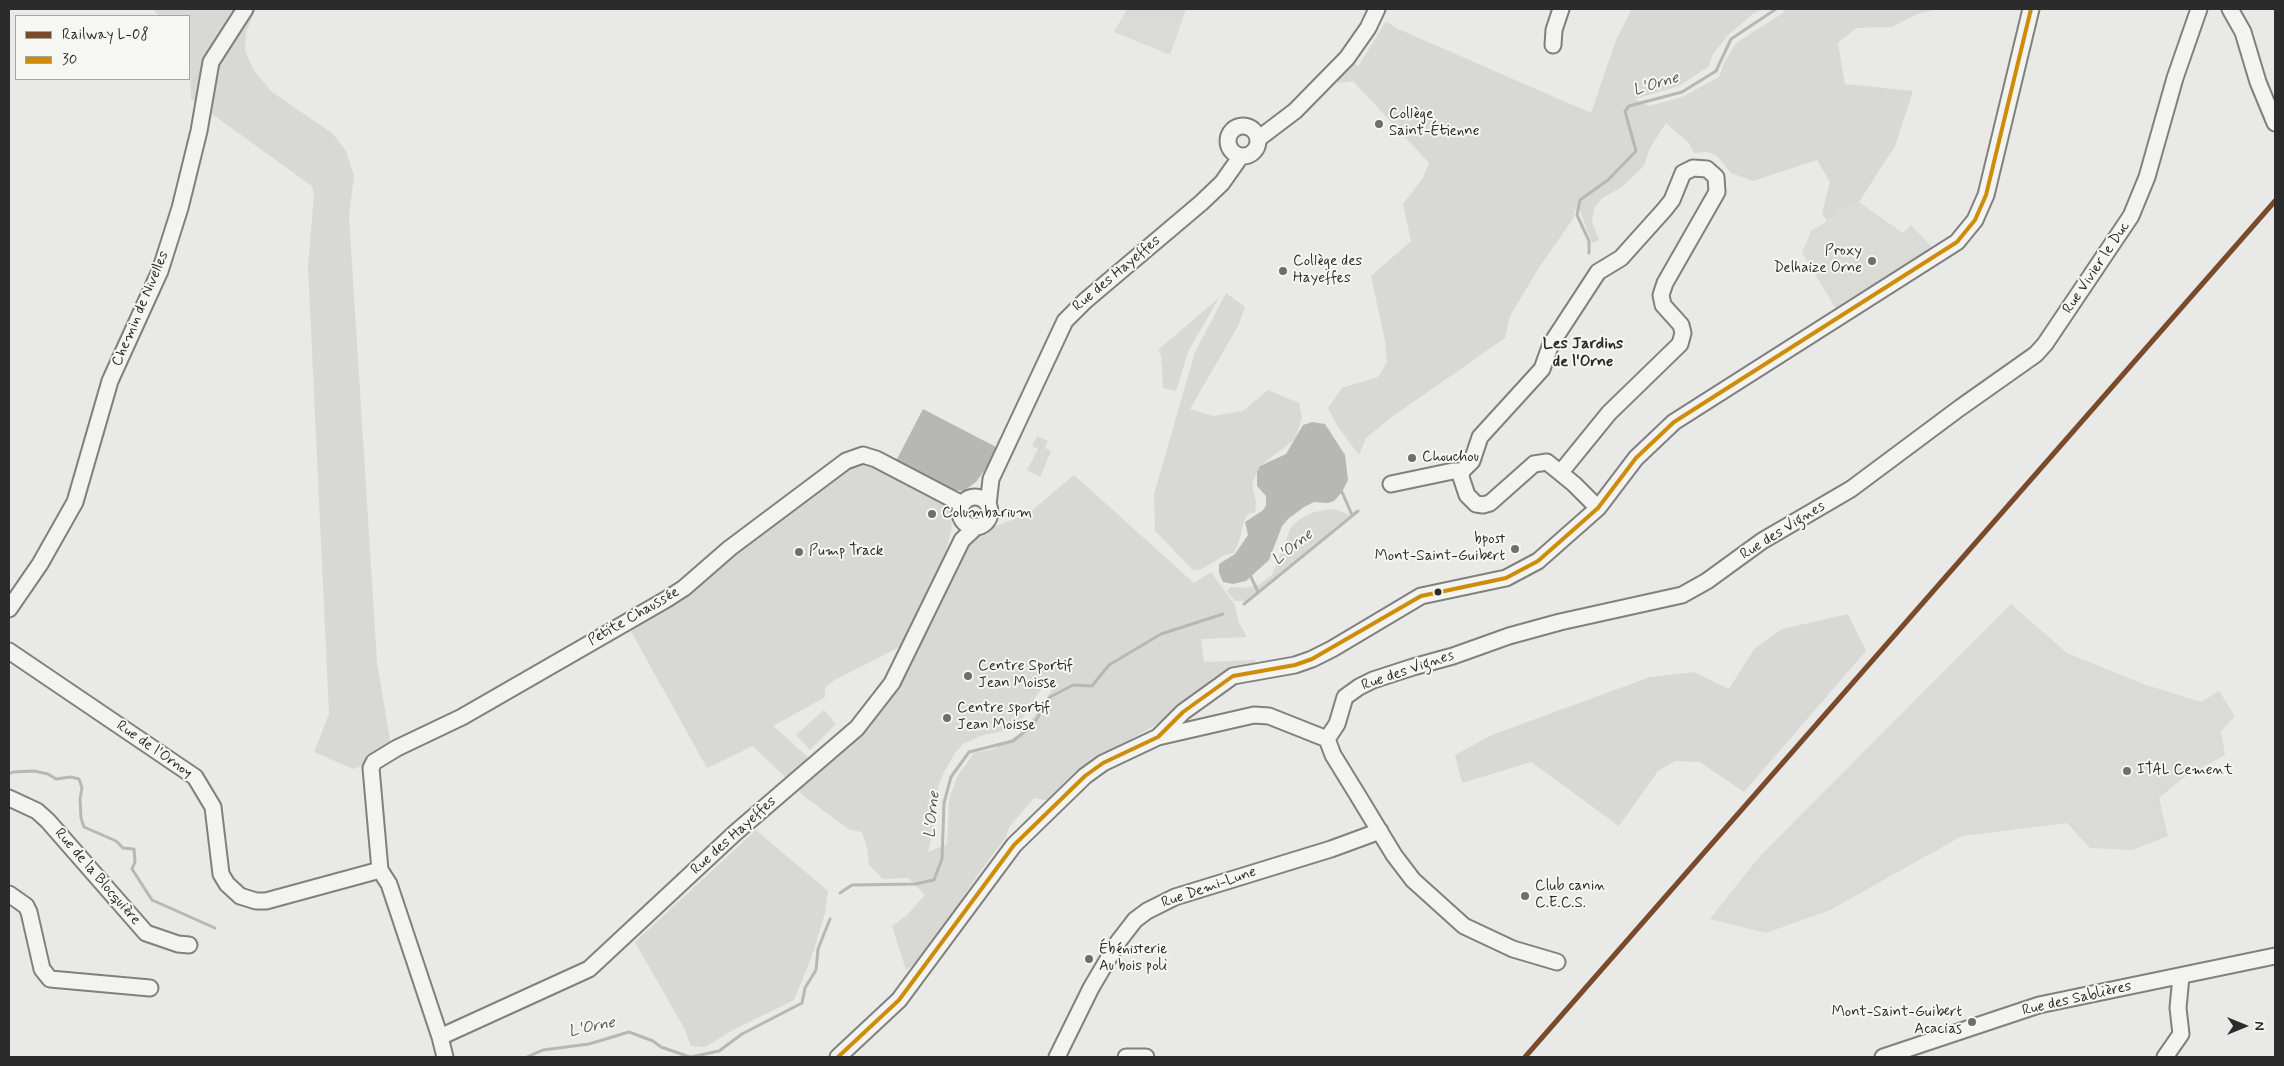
<!DOCTYPE html>
<html>
<head>
<meta charset="utf-8">
<style>
	body { margin:0 }
	#map { position:relative; width:2284px; height:1066px; overflow:hidden; background:#e9e9e7; font-family:Mynerve,sans-serif }
	canvas { display:block }
	.frame { position:absolute; inset:0; border:10px solid #2b2b2b; pointer-events:none }
	.legend { position:absolute; left:15px; top:15px; width:175px; height:65px; box-sizing:border-box; background:#f6f6f2; border:1px solid #a5a5a2; margin:0; padding:6px 9px; list-style:none; font-size:15px; color:#2b2b2b }
	.legend li { display:flex; align-items:center; gap:10px; height:25px }
	.legend b { width:25px; border:1px solid #a5a5a2 }
	.north { position:absolute; left:2219px; top:1001px; width:50px; height:50px; -webkit-text-stroke:4px #f6f6f2; paint-order:stroke; rotate:90deg; font-size:14px; font-weight:700; line-height:20px; text-align:center; color:#2b2b2b }
	.north::after { content:''; display:block; margin:auto; width:18px; height:22px; background:#2b2b2b; clip-path:polygon(50% 0,100% 100%,50% 72%,0 100%) }
</style>
</head>
<body>
<div id="map">
<canvas width="2284" height="1066"></canvas>
<div class="frame"></div>
<ul class="legend">
<li><b style="height:6px;background:#7a4b2a"></b>Railway L-08</li>
<li><b style="height:6px;background:#ce8d09"></b>30</li>
</ul>
<div class="north">N</div>
</div>
<script>
const g = document.querySelector('canvas').getContext('2d');
g.lineJoin = 'round';
function fill(path, color) {
  g.fillStyle = color;
  g.fill(path, 'evenodd');
}
function toPath(rows) {
  const path = new Path2D();
  for (const r of rows) {
    if (r.length === 3) {
      path.moveTo(r[0] + r[2], r[1]);
      path.arc(r[0], r[1], r[2], 0, 2 * Math.PI);
      continue;
    }
    path.moveTo(r[0], r[1]);
    for (let i = 2; i < r.length; i += 2) path.lineTo(r[i], r[i + 1]);
  }
  return path;
}
function trace(path, color, width, dash) {
  g.strokeStyle = color;
  g.lineWidth = width;
  g.lineCap = dash ? 'butt' : 'round';
  g.setLineDash(dash || []);
  g.stroke(path);
}
function write(font, color, halo, rows, align = 'center') {
  g.font = font + ' Mynerve,sans-serif';
  g.lineWidth = 4;
  g.setLineDash([]);
  g.textBaseline = 'middle';
  g.strokeStyle = halo;
  g.fillStyle = color;
  for (const [text, x, y, turn = 0] of rows) {
    g.save();
    g.translate(x, y);
    g.rotate((+turn || 0) * Math.PI / 180);
    g.textAlign = isNaN(turn) ? turn : align;
    if (halo) g.strokeText(text, 0, 0);
    g.fillText(text, 0, 0);
    g.restore();
  }
}
fill(toPath([
	[1127,9,1186,9,1170,55,1114,32],
	[1859,202,1903,233,1911,225,1935,250,1838,312,1802,253,1811,231],
	[2011,604,2067,653,2143,684,2201,702,2219,691,2235,716,2221,731,2225,755,2183,778,2159,798,2168,836,2132,850,2090,848,2067,823,1962,836,1830,910,1766,933,1710,919,1759,857]
]), '#dadad7');
fill(toPath([
	[152,9,256,9,246,32,245,50,254,71,272,92,333,134,346,151,354,175,349,216,377,662,391,746,373,762,353,769,314,752,329,714,308,266,314,194,312,186,191,99,189,16,159,16],
	[1632,9,1764,9,1754,13,1728,35,1713,54,1709,66,1679,86,1635,99,1649,106,1682,97,1719,77,1724,63,1736,43,1783,13,1785,9,1938,9,1917,14,1892,27,1856,28,1838,43,1845,84,1913,91,1895,146,1859,202,1827,221,1822,214,1830,182,1817,160,1753,181,1731,173,1716,155,1707,152,1694,153,1689,143,1666,123,1650,148,1644,166,1622,187,1602,198,1594,208,1592,222,1599,240,1592,243,1580,211,1575,210,1573,219,1540,266,1510,316,1505,338,1389,419,1366,438,1359,455,1338,427,1328,408,1342,388,1378,377,1387,362,1385,341,1371,276,1411,241,1403,204,1423,178,1429,163,1353,81,1338,83,1336,77,1352,60,1358,67,1386,21,1396,28,1591,113,1616,40],
	[1226,293,1245,307,1238,326,1190,409,1213,416,1243,411,1268,390,1299,403,1302,418,1295,439,1260,466,1252,484,1256,502,1255,512,1248,514,1244,521,1240,538,1234,553,1225,555,1202,569,1193,570,1155,531,1154,494,1195,352],
	[1219,298,1188,352,1176,391,1163,388,1161,355,1158,350],
	[1037,436,1048,441,1045,448,1051,451,1040,477,1027,470,1038,449,1032,446],
	[868,460,944,499,950,509,952,528,943,562,905,644,835,680,825,687,825,697,773,726,810,759,788,780,753,746,707,768,628,626,850,462],
	[1074,475,1194,583,1211,572,1235,605,1238,621,1247,637,1201,639,1204,662,1255,660,1257,667,1213,678,1162,721,1090,763,1049,801,1034,798,1009,827,1006,837,979,873,947,922,917,962,906,970,892,926,907,915,925,895,908,878,883,879,869,865,867,848,862,832,850,830,805,797,797,789,860,732,972,535,1028,514],
	[1047,684,1054,687,1023,732,994,749,974,753,958,775,949,799,947,844,928,852,933,832,938,787,943,774,955,753,963,744,980,736,1012,729,1020,722,1039,692],
	[1333,509,1350,515,1245,601,1235,601,1227,591,1231,587,1243,588,1259,585,1272,575,1291,527,1300,519,1314,512],
	[1848,614,1866,651,1744,792,1700,762,1675,761,1658,771,1619,826,1531,762,1462,783,1455,755,1492,735,1650,677,1694,672,1729,689,1755,648,1782,629],
	[824,710,836,724,810,750,796,735],
	[756,830,828,891,825,913,812,956,794,1000,733,1030,705,1047,691,1046,684,1028,635,942]
]), '#d8d8d5');
fill(toPath([
	[923,409,996,447,989,464,976,482,964,491,946,490,896,461],
	[1312,422,1325,424,1345,455,1348,480,1342,492,1334,501,1328,503,1314,502,1304,507,1288,519,1282,526,1269,560,1246,581,1233,584,1223,582,1219,573,1219,564,1235,554,1248,535,1245,522,1262,511,1266,506,1266,496,1257,486,1257,472,1260,466,1286,454,1303,425]
]), '#b7b7b4');
trace(toPath([
	[1589,253,1589,241,1577,215,1580,200,1608,180,1636,151,1625,111,1629,106,1682,92,1716,71,1731,39,1776,9],
	[1342,492,1352,515],
	[1251,577,1258,592],
	[1244,604,1358,511],
	[9,774,13,772,34,771,48,774,56,779,71,777,79,779,82,788,80,799,81,818,84,827,116,841,123,848,134,849,135,862,132,869,152,900,215,928],
	[840,893,852,885,915,884,934,880,942,859,944,803,951,777,969,752,1013,741,1033,725,1050,697,1073,685,1092,686,1109,665,1161,634,1223,614],
	[527,1057,543,1050,589,1044,629,1032,653,1041,661,1047,690,1057],
	[691,1057,719,1051,742,1034,802,1003,805,988,816,970,818,949,830,919]
]), '#b7b7b4', 3);
const minor = toPath([
	[2230,9,2243,32,2258,82,2275,123],
	[1553,45,1554,30,1561,9],
	[1243,141,15],
	[1258,139,1295,111,1347,58,1368,28,1377,9],
	[1561,472,1609,413,1680,344,1683,333,1681,325,1663,305,1661,295,1665,283,1717,192,1716,177,1707,169,1693,168,1683,173,1672,200,1665,209,1621,258,1598,272,1551,344,1542,369,1480,437,1472,461,1462,471,1461,477,1467,495,1476,504,1483,505,1490,503,1534,464,1547,462,1574,484,1598,508],
	[1391,484,1453,471,1462,471],
	[975,512,15],
	[988,505,991,479,1065,321,1085,301,1201,203,1222,183,1241,156],
	[9,609,40,564,75,502,110,381,160,271,180,208,199,131,211,62,245,9],
	[9,651,195,777,213,807,221,874,227,884,240,896,256,901,266,901,380,870,389,884,440,1037,445,1057],
	[1158,737,1183,712,1233,676,1295,665,1312,659,1332,649,1421,596,1506,578,1538,561,1598,508,1636,458,1674,422,1957,242,1975,220,1986,195,2031,9],
	[1327,739,1333,755,1357,794,1394,855,1413,880,1464,926,1513,949,1557,962],
	[9,798,37,811,48,821,146,933,178,944,189,945],
	[380,870,371,768,374,762,397,748,462,717,667,599,684,588,730,548,846,461,863,455,876,459,962,504],
	[9,894,26,906,29,912,42,969,50,979,150,988],
	[440,1037,589,969,735,833,857,728,892,683,962,540,977,526],
	[838,1057,899,1000,1014,845,1085,776,1103,763,1158,737,1254,715,1269,716,1327,739,1337,724,1345,697,1359,687,1373,680,1413,667,1453,656,1509,636,1560,622,1682,595,1707,581,1762,541,1851,489,1961,407,2036,354,2045,344,2131,216,2147,177,2175,78,2199,9],
	[1057,1057,1091,988,1118,942,1135,920,1147,911,1175,897,1331,849,1380,831],
	[1126,1057,1146,1057],
	[1883,1057,2039,1005,2275,956],
	[2165,1057,2181,1034,2178,1008,2181,976]
]);
trace(minor, '#808080', 19);
trace(minor, '#f3f3f1', 15);
trace(toPath([
	[838,1057,899,1000,1014,845,1085,776,1103,763,1158,737,1183,712,1233,676,1295,665,1312,659,1421,596,1506,578,1538,561,1598,508,1636,458,1674,422,1957,242,1975,220,1986,195,2031,9]
]), '#ce8d09', 4);
trace(toPath([
	[1525,1057,2275,201]
]), '#7a4b2a', 5);
for (const [x, y, r, color] of [
	[1379,124,5,"#6e6e6d"],
	[1872,261,5,"#6e6e6d"],
	[1283,271,5,"#6e6e6d"],
	[1412,458,5,"#6e6e6d"],
	[932,514,5,"#6e6e6d"],
	[1515,549,5,"#6e6e6d"],
	[799,552,5,"#6e6e6d"],
	[1438,592,4.5,"#2b2b2b"],
	[968,676,5,"#6e6e6d"],
	[947,718,5,"#6e6e6d"],
	[2127,771,5,"#6e6e6d"],
	[1525,896,5,"#6e6e6d"],
	[1089,959,5,"#6e6e6d"],
	[1972,1022,5,"#6e6e6d"]
]) {
  const dot = new Path2D();
  dot.arc(x, y, r, 0, 2 * Math.PI);
  g.fillStyle = color;
  g.fill(dot);
  trace(dot, '#f6f6f2', 2);
}
write('15px', '#2b2b2b', '#f6f6f2', [
	["Collège",1389,115],
	["Saint-Étienne",1389,132],
	["Proxy",1862,252,"right"],
	["Delhaize Orne",1862,269,"right"],
	["Collège des",1293,262],
	["Hayeffes",1293,279],
	["Chouchou",1422,458],
	["Columbarium",942,514],
	["bpost",1505,540,"right"],
	["Mont-Saint-Guibert",1505,557,"right"],
	["Pump Track",809,552],
	["Centre Sportif",978,667],
	["Jean Moisse",978,684],
	["Centre sportif",957,709],
	["Jean Moisse",957,726],
	["ITAL Cement",2137,771],
	["Club canin",1535,887],
	["C.E.C.S.",1535,904],
	["Ébénisterie",1099,950],
	["Au bois poli",1099,967],
	["Mont-Saint-Guibert",1962,1013,"right"],
	["Acacias",1962,1030,"right"]
], 'left');
write('15px', '#2b2b2b', '#f6f6f2', [
	["Rue Vivier le Duc",2097,268,-56],
	["Rue des Hayeffes",1117,274,-40],
	["Chemin de Nivelles",141,309,-67],
	["Rue des Vignes",1783,531,-32],
	["Petite Chaussée",634,617,-30],
	["Rue des Vignes",1408,671,-19],
	["Rue de l'Ornoy",154,750,35],
	["Rue des Hayeffes",734,836,-42],
	["Rue de la Blocquière",97,877,49],
	["Rue Demi-Lune",1209,888,-19],
	["Rue des Sablières",2077,999,-13]
]);
write('italic 16px', '#545453', '#f6f6f2', [
	["L'Orne",1656,85,-17],
	["L'Orne",1293,548,-39],
	["L'Orne",933,815,-84],
	["L'Orne",592,1028,-12]
]);
write('bold 16px', '#2b2b2b', '#f6f6f2', [
	["Les Jardins",1583,345],
	["de l'Orne",1583,363]
]);
</script>
</body>
</html>
